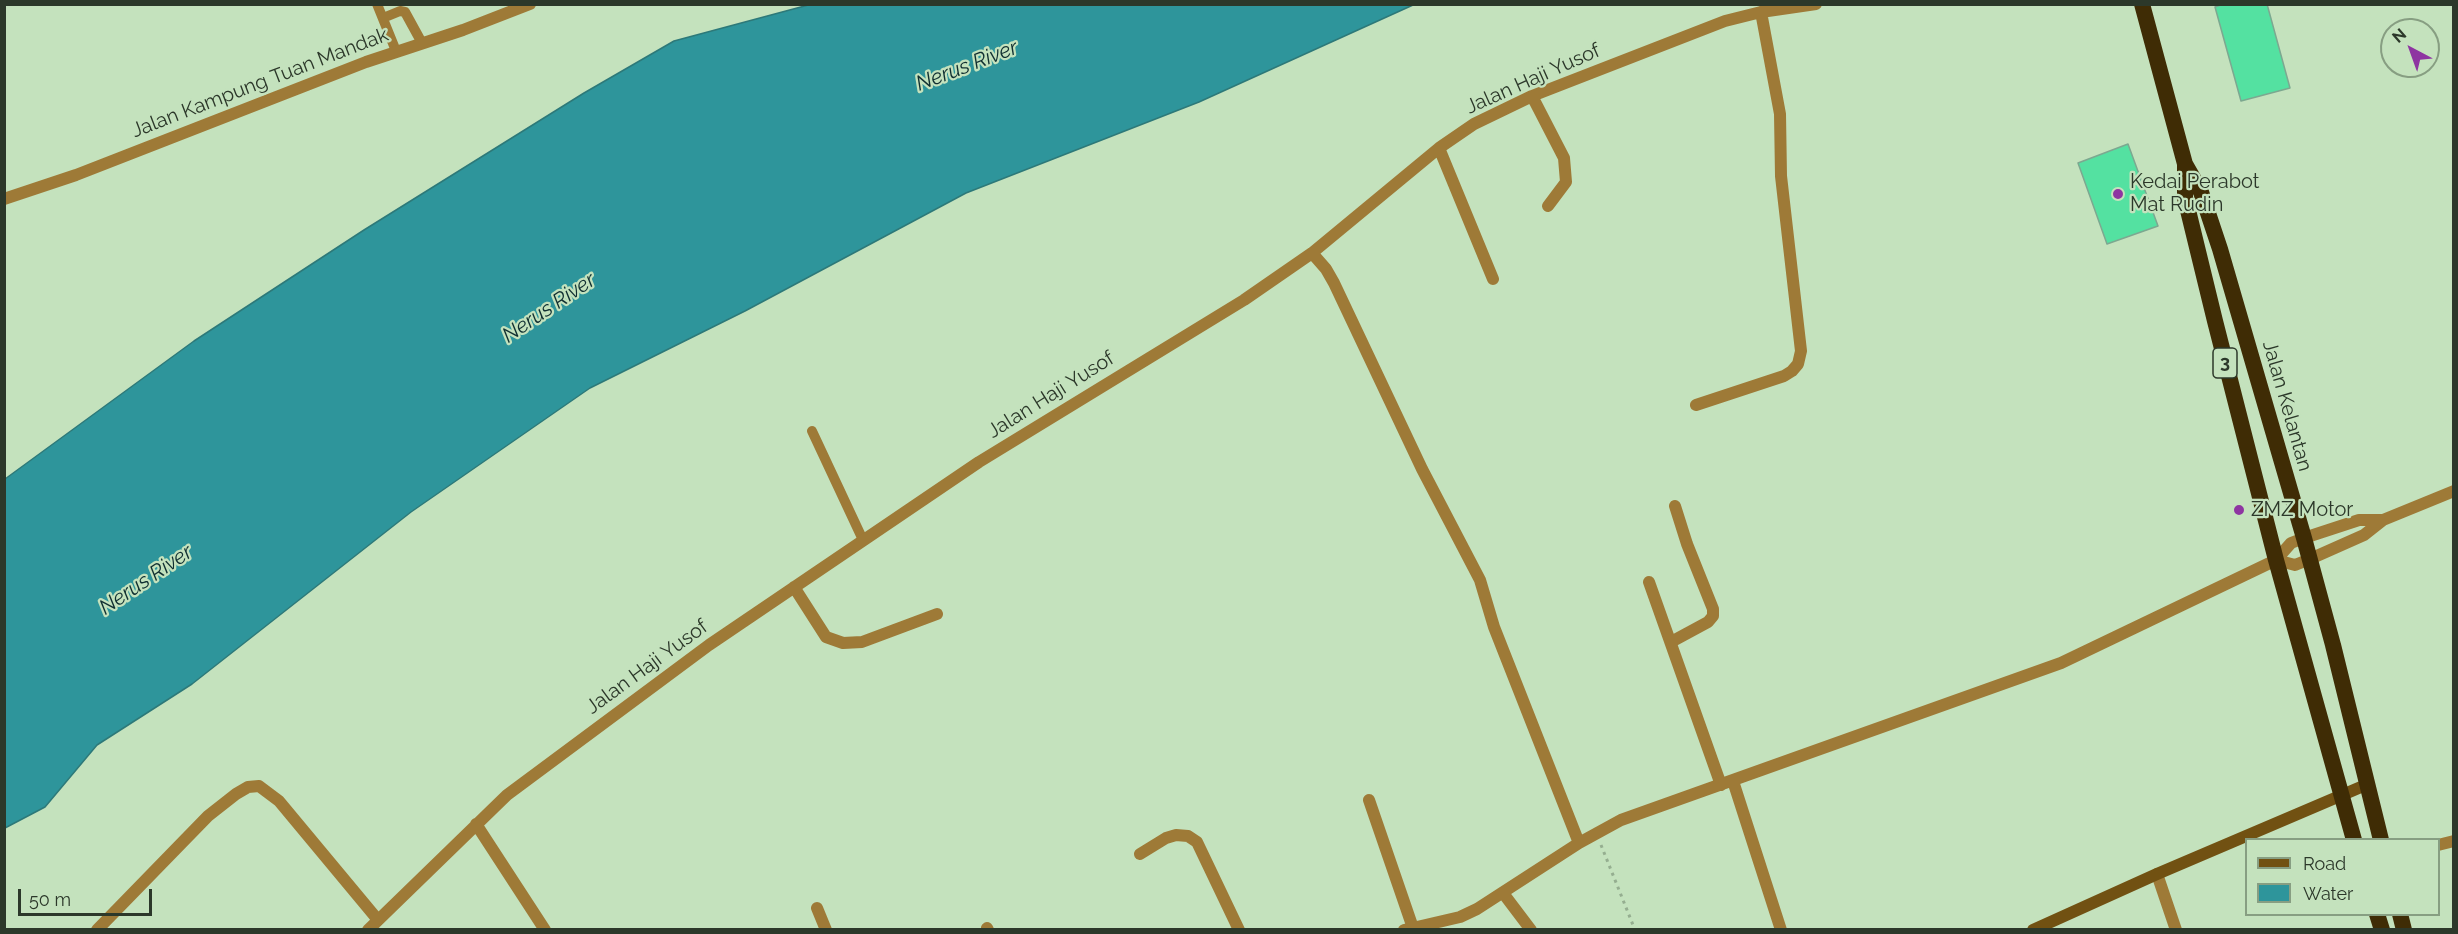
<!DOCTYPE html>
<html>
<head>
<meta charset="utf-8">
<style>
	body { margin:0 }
	#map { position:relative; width:2458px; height:934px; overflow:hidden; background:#c4e2bd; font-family:Raleway,sans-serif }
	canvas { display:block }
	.frame { position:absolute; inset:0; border:6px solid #2c382a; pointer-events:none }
	.legend { position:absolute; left:2245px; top:838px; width:195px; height:78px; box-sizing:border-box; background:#c4e2bd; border:2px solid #879e82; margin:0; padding:8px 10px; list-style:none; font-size:18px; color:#2c382a }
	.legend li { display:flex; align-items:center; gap:12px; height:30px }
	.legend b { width:30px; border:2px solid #879e82 }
	.north { position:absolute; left:2380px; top:18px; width:60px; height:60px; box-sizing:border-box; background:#c4e2bd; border:2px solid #879e82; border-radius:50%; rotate:319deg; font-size:16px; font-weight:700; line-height:24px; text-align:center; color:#2c382a }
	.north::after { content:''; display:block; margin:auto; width:21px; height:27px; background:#8e35a1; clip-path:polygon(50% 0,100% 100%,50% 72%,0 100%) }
	.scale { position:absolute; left:18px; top:889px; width:134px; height:27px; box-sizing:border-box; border:3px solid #2c382a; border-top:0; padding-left:8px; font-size:18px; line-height:21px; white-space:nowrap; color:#2c382a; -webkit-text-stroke:4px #c4e2bd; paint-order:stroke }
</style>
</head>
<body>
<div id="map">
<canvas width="2458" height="934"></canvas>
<div class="frame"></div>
<ul class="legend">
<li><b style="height:8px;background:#715112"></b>Road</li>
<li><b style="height:16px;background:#2e959b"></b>Water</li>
</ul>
<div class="north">N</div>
<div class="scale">50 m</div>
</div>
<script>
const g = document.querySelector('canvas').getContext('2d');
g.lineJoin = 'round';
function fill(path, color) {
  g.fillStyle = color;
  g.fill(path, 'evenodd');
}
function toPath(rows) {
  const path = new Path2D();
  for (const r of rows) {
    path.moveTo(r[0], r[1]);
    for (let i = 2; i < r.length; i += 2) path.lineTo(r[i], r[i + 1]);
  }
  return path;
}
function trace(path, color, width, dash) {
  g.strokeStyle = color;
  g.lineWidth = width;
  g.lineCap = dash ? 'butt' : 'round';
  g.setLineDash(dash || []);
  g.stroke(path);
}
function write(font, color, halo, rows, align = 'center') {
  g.font = font + ' Raleway,sans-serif';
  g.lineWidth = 4.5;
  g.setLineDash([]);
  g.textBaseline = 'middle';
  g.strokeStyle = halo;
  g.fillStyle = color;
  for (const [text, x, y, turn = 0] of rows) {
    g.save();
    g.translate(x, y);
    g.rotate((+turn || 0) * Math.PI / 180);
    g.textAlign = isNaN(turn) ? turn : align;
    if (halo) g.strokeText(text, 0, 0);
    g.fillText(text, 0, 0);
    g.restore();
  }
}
const water = toPath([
	[812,4,1413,5,1199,102,966,193,745,311,590,388,411,512,192,684,97,745,45,807,5,828,5,479,194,341,364,230,584,93,674,41,812,4]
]);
fill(water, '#2e959b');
trace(water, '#2d7979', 1.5);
const building = toPath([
	[2223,4,2267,4,2290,88,2241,101,2215,7,2223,4],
	[2128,144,2158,226,2107,244,2078,163,2128,144]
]);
fill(building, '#54e1a1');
trace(building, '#7ca890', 1.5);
trace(toPath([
	[1601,845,1635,930]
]), '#95ae90', 3, [3, 4.5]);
trace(toPath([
	[377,4,396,51],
	[383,18,400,11,405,12,422,43],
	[812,431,863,540]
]), '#9e7a37', 10);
trace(toPath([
	[1532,96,1564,158,1566,182,1548,206],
	[1439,148,1493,279],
	[4,199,76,175,366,62,463,30,530,4],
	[1312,253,1326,269,1334,283,1422,469,1480,580,1494,627,1579,843],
	[1696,405,1784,376,1792,371,1798,364,1801,351,1781,176,1780,114,1761,12],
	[1649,582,1721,785],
	[794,587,826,637,843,643,862,642,937,614],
	[1671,642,1708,622,1713,616,1713,609,1687,544,1675,506],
	[1733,781,1781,930],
	[1369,800,1413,928],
	[476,824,545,930],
	[2438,845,2454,841],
	[1140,854,1166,838,1176,835,1188,836,1197,842,1239,930],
	[2157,874,2176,930],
	[1503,893,1531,930],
	[817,908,826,930],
	[987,928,988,930],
	[97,930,208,816,236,794,248,787,259,786,279,801,378,920],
	[368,930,507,795,709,645,979,462,1244,300,1312,253,1439,148,1474,124,1532,96,1725,21,1761,12,1816,4],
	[1404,930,1460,917,1477,909,1579,843,1621,820,2061,663,2276,560]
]), '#9e7a37', 12);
trace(toPath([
	[2383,520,2359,520,2304,538,2291,543,2276,560,2295,565,2310,559,2364,535,2383,520,2454,491]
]), '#9e7a37', 12);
trace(toPath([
	[2033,930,2157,874,2368,784]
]), '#715112', 12);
trace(toPath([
	[2142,4,2185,164,2201,192,2220,249,2304,538,2333,645,2381,840],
	[2185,165,2185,198,2215,321,2276,560,2354,840],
	[2377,914,2382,930],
	[2400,914,2404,930]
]), '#3f2c05', 16);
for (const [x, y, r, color] of [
	[2118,194,6,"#8e35a1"],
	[2239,510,6,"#8e35a1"]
]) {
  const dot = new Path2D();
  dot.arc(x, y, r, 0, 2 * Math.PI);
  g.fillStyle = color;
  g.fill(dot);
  trace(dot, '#c4e2bd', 2);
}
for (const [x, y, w] of [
	[2225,363,24]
]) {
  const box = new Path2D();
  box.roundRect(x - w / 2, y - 15, w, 30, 4.5);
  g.fillStyle = '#c4e2bd';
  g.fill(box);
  trace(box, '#2c382a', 1.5);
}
write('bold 18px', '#2c382a', null, [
	["3",2225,363]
]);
write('20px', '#2c382a', '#c4e2bd', [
	["Jalan Haji Yusof",1533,79,-24],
	["Jalan Kampung Tuan Mandak",260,83,-21],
	["Jalan Haji Yusof",1051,395,-32],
	["Jalan Kelantan",2287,406,74],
	["Jalan Haji Yusof",647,667,-36]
]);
write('20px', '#2c382a', '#c4e2bd', [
	["Kedai Perabot",2130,182],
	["Mat Rudin",2130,205],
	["ZMZ Motor",2251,510]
], 'left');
write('italic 21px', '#102f31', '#c4e2bd', [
	["Nerus River",967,66,-21],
	["Nerus River",549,308,-34],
	["Nerus River",146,580,-34]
]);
</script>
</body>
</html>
